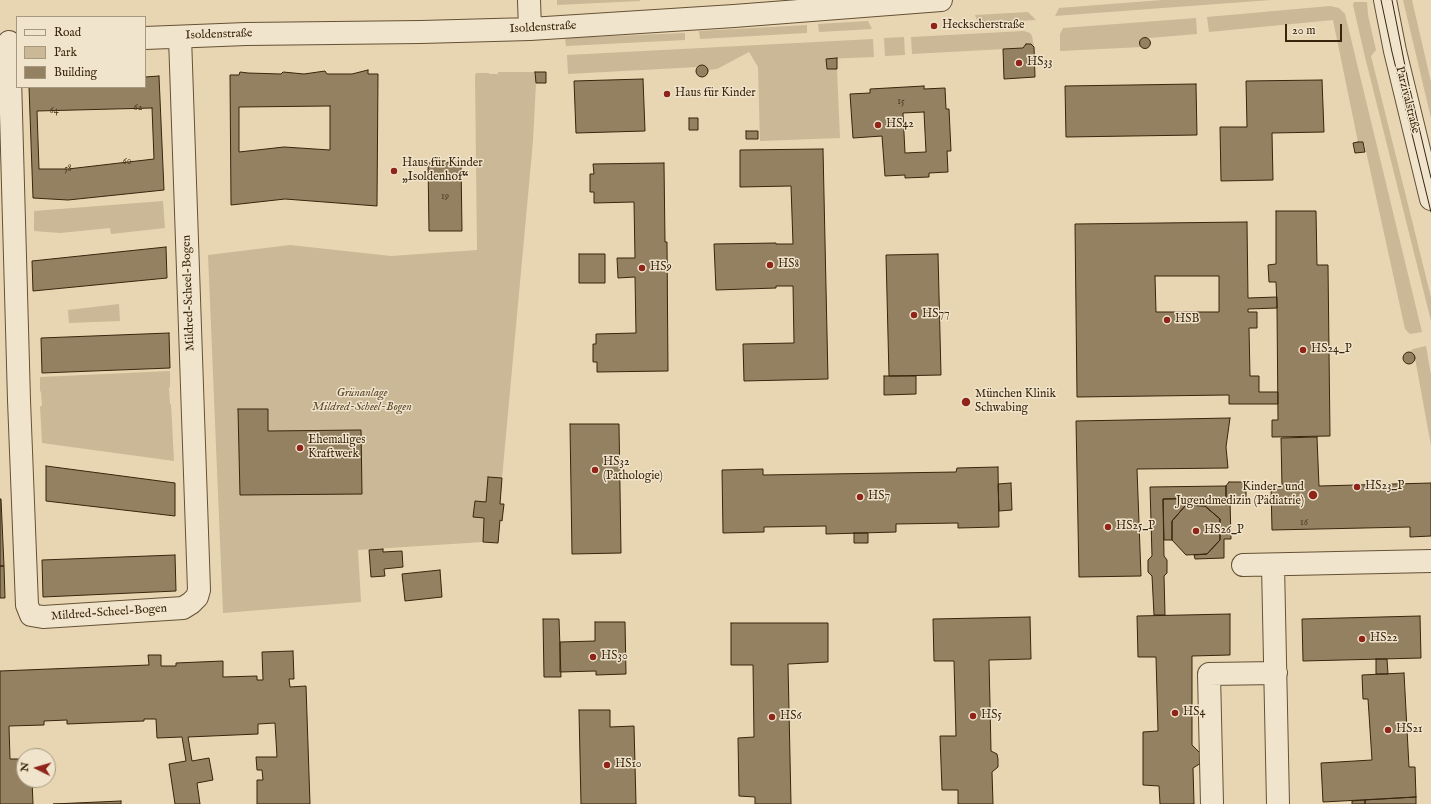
<!DOCTYPE html>
<html>
<head>
<meta charset="utf-8">
<style>
	body { margin:0 }
	#map { position:relative; width:1431px; height:804px; overflow:hidden; background:#e8d6b2; font-family:"IM FELL English",serif }
	canvas { display:block }
	.legend { position:absolute; left:16px; top:16px; width:130px; height:72px; box-sizing:border-box; background:#f0e4cd; border:1px solid #a7987f; margin:0; padding:5px 7px; list-style:none; font-size:12px; color:#39250b }
	.legend li { display:flex; align-items:center; gap:8px; height:20px }
	.legend b { width:20px; border:1px solid #a7987f }
	.north { position:absolute; left:16px; top:748px; width:40px; height:40px; box-sizing:border-box; background:#f0e4cd; border:1px solid #a7987f; border-radius:50%; rotate:275deg; font-size:11px; font-weight:700; line-height:16px; text-align:center; color:#39250b }
	.north::after { content:''; display:block; margin:auto; width:14px; height:18px; background:#8f2418; clip-path:polygon(50% 0,100% 100%,50% 72%,0 100%) }
	.scale { position:absolute; left:1285px; top:24px; width:57px; height:18px; box-sizing:border-box; border:2px solid #39250b; border-top:0; padding-left:5px; font-size:12px; line-height:14px; white-space:nowrap; color:#39250b; -webkit-text-stroke:3px #f0e4cd; paint-order:stroke }
</style>
</head>
<body>
<div id="map">
<canvas width="1431" height="804"></canvas>
<ul class="legend">
<li><b style="height:5px;background:#f0e4cd"></b>Road</li>
<li><b style="height:11px;background:#cab896"></b>Park</li>
<li><b style="height:11px;background:#948162"></b>Building</li>
</ul>
<div class="north">N</div>
<div class="scale">20 m</div>
</div>
<script>
const g = document.querySelector('canvas').getContext('2d');
g.lineJoin = 'round';
function fill(path, color) {
  g.fillStyle = color;
  g.fill(path, 'evenodd');
}
function toPath(rows) {
  const path = new Path2D();
  for (const r of rows) {
    if (r.length === 3) {
      path.moveTo(r[0] + r[2], r[1]);
      path.arc(r[0], r[1], r[2], 0, 2 * Math.PI);
      continue;
    }
    path.moveTo(r[0], r[1]);
    for (let i = 2; i < r.length; i += 2) path.lineTo(r[i], r[i + 1]);
  }
  return path;
}
function trace(path, color, width, dash) {
  g.strokeStyle = color;
  g.lineWidth = width;
  g.lineCap = dash ? 'butt' : 'round';
  g.setLineDash(dash || []);
  g.stroke(path);
}
function write(font, color, halo, rows, align = 'center') {
  g.font = font + ' "IM FELL English",serif';
  g.lineWidth = 3;
  g.setLineDash([]);
  g.textBaseline = 'middle';
  g.strokeStyle = halo;
  g.fillStyle = color;
  for (const [text, x, y, turn = 0] of rows) {
    g.save();
    g.translate(x, y);
    g.rotate((+turn || 0) * Math.PI / 180);
    g.textAlign = isNaN(turn) ? turn : align;
    if (halo) g.strokeText(text, 0, 0);
    g.fillText(text, 0, 0);
    g.restore();
  }
}
fill(toPath([
	[557,0,640,0,640,1,557,5],
	[1162,0,1271,0,1055,16,1059,8],
	[1403,0,1412,0,1431,82,1431,118],
	[1354,2,1367,2,1368,15,1376,50,1371,56,1431,297,1431,321,1365,57,1353,5],
	[1330,6,1339,8,1345,14,1422,332,1410,334,1405,329,1364,142,1358,142,1333,20,1209,32,1207,17],
	[1028,12,1036,20,978,23,975,15],
	[1196,18,1197,34,1149,38,1144,37,1141,39,1140,44,1142,47,1060,51,1060,34,1063,28],
	[868,21,872,29,819,32,818,24],
	[807,25,807,33,700,39,699,31],
	[1024,31,1030,33,1032,36,1034,47,1031,44,1023,48,912,54,911,37],
	[685,33,685,40,566,46,565,38],
	[904,37,905,55,885,56,884,38],
	[873,39,874,57,826,59,827,69,837,69,840,138,760,141,758,67,749,52,717,69,708,70,707,67,703,65,697,67,568,74,567,55],
	[498,72,535,72,536,83,533,141,502,478,488,477,486,502,475,502,473,517,484,518,483,542,358,550,361,602,223,613,208,255,290,245,391,256,477,250,475,75,476,73,489,73,489,74,498,74],
	[163,201,165,228,111,234,110,228,60,233,34,231,34,211],
	[119,304,120,321,69,323,68,310],
	[1426,346,1431,375,1431,446,1415,358,1413,354,1410,352,1413,349],
	[170,371,170,387,169,388,170,404,171,404,174,461,42,443,40,406,42,406,41,392,40,391,40,377]
]), '#cab896');
const building = toPath([
	[1145,43,5.5],
	[1026,44,1031,44,1034,47,1035,77,1004,79,1003,49,1023,48,1026,44],
	[837,58,837,69,827,69,826,59,837,58],
	[702,71,6],
	[368,70,368,74,378,74,377,206,285,199,231,205,230,75,239,75,240,72,248,73,281,74,283,72,304,74,325,71,327,74,352,74,368,70],
	[330,106,330,150,284,147,239,152,239,107,330,106],
	[535,72,546,72,546,83,536,83,535,72],
	[159,76,164,190,68,200,33,198,29,87,145,87,145,77,159,76],
	[152,108,154,159,68,169,39,169,37,111,152,108],
	[643,79,645,131,576,133,574,81,643,79],
	[1322,80,1324,132,1272,133,1273,180,1221,181,1220,127,1247,127,1246,81,1322,80],
	[1196,84,1197,135,1066,137,1065,86,1196,84],
	[924,86,924,89,945,88,946,109,949,109,951,151,947,151,948,172,929,173,929,177,905,178,905,175,885,176,882,136,853,138,850,94,870,93,870,89,924,86],
	[924,112,926,152,905,153,903,113,924,112],
	[689,118,698,118,698,130,689,130,689,118],
	[746,131,758,131,758,139,746,139,746,131],
	[1358,142,1363,142,1365,152,1355,153,1353,143,1358,142],
	[823,149,828,379,744,381,743,344,794,343,793,286,776,286,776,288,716,290,714,244,776,243,776,244,793,244,791,186,740,187,740,150,823,149],
	[461,162,462,231,429,231,428,163,461,162],
	[664,163,665,242,667,242,668,371,597,372,597,362,593,362,593,344,596,344,596,334,636,333,635,277,618,278,617,258,635,258,634,202,594,203,594,192,590,192,590,174,594,174,593,164,664,163],
	[1276,211,1316,211,1317,265,1328,265,1330,436,1272,437,1272,420,1278,420,1277,308,1276,282,1269,282,1268,265,1276,264,1276,211],
	[1247,222,1248,298,1277,297,1277,308,1248,309,1248,312,1257,312,1257,328,1249,328,1250,376,1259,376,1259,392,1278,392,1278,404,1229,404,1229,395,1077,397,1075,224,1247,222],
	[1155,276,1219,276,1219,312,1156,312,1155,276],
	[166,247,167,278,33,291,32,261,166,247],
	[579,254,605,254,605,283,579,283,579,254],
	[938,254,941,375,889,376,886,255,938,254],
	[169,333,170,368,42,373,41,338,169,333],
	[1409,358,6],
	[884,376,916,376,916,394,884,395,884,376],
	[238,409,268,409,268,431,361,430,362,494,240,495,238,409],
	[1230,418,1226,447,1228,468,1137,469,1141,576,1079,577,1076,421,1230,418],
	[570,424,619,424,621,553,572,554,570,424],
	[1317,437,1319,486,1431,483,1431,536,1410,537,1410,527,1272,530,1271,487,1282,487,1281,438,1317,437],
	[46,466,175,483,175,516,46,501,46,466],
	[998,467,999,527,958,528,958,523,896,524,896,532,826,534,826,526,764,527,764,532,723,533,722,470,763,469,763,475,956,472,957,468,998,467],
	[488,477,502,478,500,504,504,504,502,521,500,520,498,543,483,542,484,518,473,517,475,501,486,502,488,477],
	[1229,482,1243,482,1246,486,1246,498,1243,501,1230,501,1226,498,1226,486,1229,482],
	[1011,483,1012,510,999,511,998,484,1011,483],
	[1226,486,1226,498,1163,499,1164,556,1167,560,1167,573,1164,576,1165,615,1154,615,1152,576,1148,572,1148,560,1152,556,1150,487,1226,486],
	[1226,498,1230,501,1231,539,1224,539,1224,558,1195,559,1194,555,1207,554,1220,540,1220,519,1205,506,1186,505,1172,521,1172,540,1164,540,1163,499,1226,498],
	[0,499,1,499,4,566,0,566,0,499],
	[1186,505,1205,506,1220,519,1220,540,1207,554,1186,555,1172,540,1172,521,1186,505],
	[854,533,868,533,868,543,854,543,854,533],
	[383,549,383,552,402,551,403,567,384,569,385,576,371,577,369,550,383,549],
	[175,555,176,591,43,597,42,560,175,555],
	[0,566,4,566,5,598,0,598,0,566],
	[440,570,442,597,405,601,402,574,440,570],
	[1230,614,1230,655,1192,656,1192,745,1200,753,1201,763,1193,768,1194,804,1160,804,1159,786,1143,785,1143,732,1158,731,1156,657,1138,657,1137,616,1230,614],
	[1420,616,1421,658,1303,661,1302,619,1420,616],
	[1030,617,1031,659,989,660,991,751,997,754,998,759,998,767,992,772,993,804,958,804,958,790,942,790,940,736,956,736,954,661,934,661,933,619,1030,617],
	[543,619,559,619,561,677,544,677,543,619],
	[595,622,625,622,626,674,596,675,596,671,560,672,560,642,595,641,595,622],
	[731,623,828,623,828,662,788,664,791,804,755,804,755,797,739,796,738,738,754,737,753,665,731,665,731,623],
	[293,651,294,679,289,679,290,687,306,686,310,804,257,804,257,780,263,780,262,770,257,770,256,757,277,757,275,723,258,724,258,734,188,737,192,761,209,758,213,780,197,783,200,804,175,804,169,764,186,761,182,737,157,738,156,719,144,719,144,721,67,724,67,720,44,721,44,725,9,726,10,759,24,759,24,780,32,780,33,804,0,804,0,671,149,665,148,655,161,655,161,666,176,666,176,663,223,661,223,677,257,676,257,680,263,680,262,652,293,651],
	[1376,659,1387,659,1388,674,1376,674,1376,659],
	[1404,673,1409,767,1415,767,1416,797,1323,802,1321,763,1372,760,1368,699,1363,699,1362,675,1404,673],
	[579,710,610,710,610,727,634,726,636,804,581,804,579,710],
	[1416,797,1416,804,1365,804,1365,800,1416,797],
	[1365,800,1365,804,1352,804,1352,801,1365,800],
	[121,801,121,804,53,804,121,801]
]);
fill(building, '#948162');
trace(building, '#39250b', 1);
const minor = toPath([
	[529,0,530,29],
	[1385,0,1395,51,1431,199],
	[145,38,246,34,421,32,530,29,734,16,941,0],
	[9,42,19,400,27,605,31,615,43,617,183,608,191,603,197,597,199,590,180,37],
	[1243,565,1431,561],
	[1273,565,1278,804],
	[1212,804,1209,674,1276,673]
]);
trace(minor, '#655135', 24);
trace(minor, '#f0e4cd', 22);
trace(toPath([
	[1381,0,1392,52,1431,212],
	[1392,0,1408,81,1431,178]
]), '#39250b', 1);
for (const [x, y, r, color] of [
	[934,26,4,"#8f2418"],
	[1019,63,4,"#8f2418"],
	[667,94,4,"#8f2418"],
	[878,125,4,"#8f2418"],
	[394,171,4,"#8f2418"],
	[770,265,4,"#8f2418"],
	[642,268,4,"#8f2418"],
	[914,315,4,"#8f2418"],
	[1167,320,4,"#8f2418"],
	[1303,350,4,"#8f2418"],
	[966,402,5,"#8f2418"],
	[300,448,4,"#8f2418"],
	[595,470,4,"#8f2418"],
	[1357,487,4,"#8f2418"],
	[1313,495,5,"#8f2418"],
	[860,497,4,"#8f2418"],
	[1108,527,4,"#8f2418"],
	[1196,531,4,"#8f2418"],
	[1362,639,4,"#8f2418"],
	[593,657,4,"#8f2418"],
	[1175,713,4,"#8f2418"],
	[973,716,4,"#8f2418"],
	[772,717,4,"#8f2418"],
	[1388,730,4,"#8f2418"],
	[607,765,4,"#8f2418"]
]) {
  const dot = new Path2D();
  dot.arc(x, y, r, 0, 2 * Math.PI);
  g.fillStyle = color;
  g.fill(dot);
  trace(dot, '#f0e4cd', 1.5);
}
write('10px', '#503c21', null, [
	["15",901,102],
	["62",138,108],
	["64",54,111],
	["60",127,162],
	["58",68,169],
	["19",445,197],
	["16",1304,523]
]);
write('12px', '#39250b', '#f0e4cd', [
	["Heckscherstraße",942,26],
	["HS33",1027,63],
	["Haus für Kinder",675,94],
	["HS42",886,125],
	["Haus für Kinder",402,164],
	["„Isoldenhof“",402,178],
	["HS8",778,265],
	["HS9",650,268],
	["HS77",922,315],
	["HSB",1175,320],
	["HS24_P",1311,350],
	["München Klinik",975,395],
	["Schwabing",975,409],
	["Ehemaliges",308,441],
	["Kraftwerk",308,455],
	["HS32",603,463],
	["(Pathologie)",603,477],
	["HS23_P",1365,487],
	["Kinder- und",1304,488,"right"],
	["Jugendmedizin (Pädiatrie)",1304,502,"right"],
	["HS7",868,497],
	["HS25_P",1116,527],
	["HS26_P",1204,531],
	["HS22",1370,639],
	["HS30",601,657],
	["HS4",1183,713],
	["HS5",981,716],
	["HS6",780,717],
	["HS21",1396,730],
	["HS10",615,765]
], 'left');
write('12px', '#39250b', '#f0e4cd', [
	["Isoldenstraße",543,28,-3],
	["Isoldenstraße",219,35,-2],
	["Parzivalstraße",1407,100,76],
	["Mildred-Scheel-Bogen",189,293,-92],
	["Mildred-Scheel-Bogen",109,613,-4]
]);
write('italic 12px', '#5d4a2e', '#f0e4cd', [
	["Grünanlage",362,394],
	["Mildred-Scheel-Bogen",362,408]
]);
</script>
</body>
</html>
